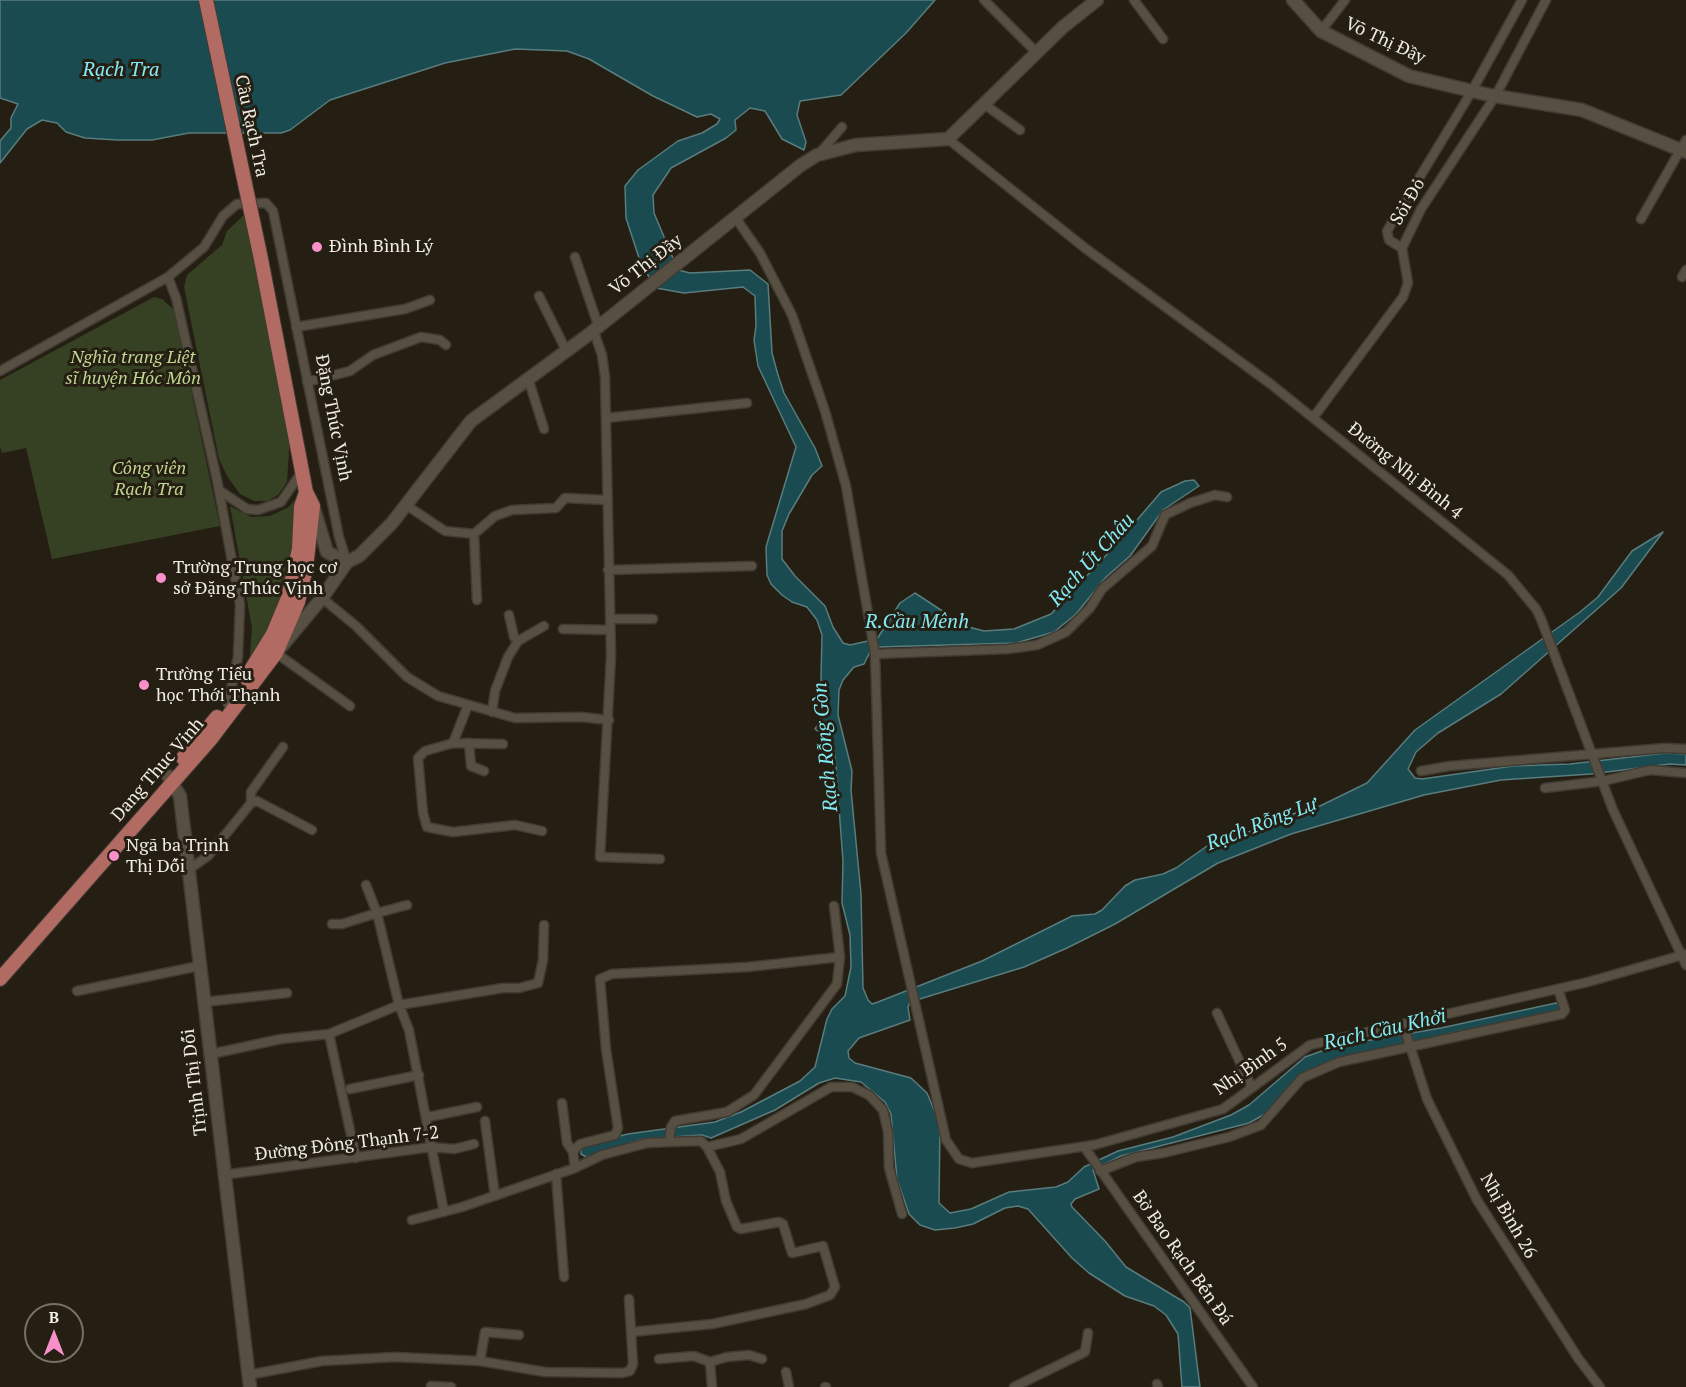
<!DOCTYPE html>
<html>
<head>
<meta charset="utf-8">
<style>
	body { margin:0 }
	#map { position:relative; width:1686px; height:1387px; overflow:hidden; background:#251f13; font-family:"PT Serif",serif }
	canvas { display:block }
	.north { position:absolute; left:24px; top:1303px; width:60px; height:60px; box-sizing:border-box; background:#251f13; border:2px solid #777167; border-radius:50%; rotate:0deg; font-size:16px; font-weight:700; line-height:24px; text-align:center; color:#f1ede5 }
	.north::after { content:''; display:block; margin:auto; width:21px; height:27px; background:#f98fc9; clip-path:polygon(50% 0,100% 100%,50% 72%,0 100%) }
</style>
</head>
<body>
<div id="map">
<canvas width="1686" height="1387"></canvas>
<div class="north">B</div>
</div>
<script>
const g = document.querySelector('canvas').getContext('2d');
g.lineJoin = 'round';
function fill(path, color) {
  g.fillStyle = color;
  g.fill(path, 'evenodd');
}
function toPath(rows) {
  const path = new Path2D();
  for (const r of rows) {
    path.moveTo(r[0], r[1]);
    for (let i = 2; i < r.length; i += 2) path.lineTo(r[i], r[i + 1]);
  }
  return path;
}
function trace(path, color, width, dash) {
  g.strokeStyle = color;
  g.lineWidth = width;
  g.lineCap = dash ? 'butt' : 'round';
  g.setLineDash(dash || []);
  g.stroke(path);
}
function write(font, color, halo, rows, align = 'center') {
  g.font = font + ' "PT Serif",serif';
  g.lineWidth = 6;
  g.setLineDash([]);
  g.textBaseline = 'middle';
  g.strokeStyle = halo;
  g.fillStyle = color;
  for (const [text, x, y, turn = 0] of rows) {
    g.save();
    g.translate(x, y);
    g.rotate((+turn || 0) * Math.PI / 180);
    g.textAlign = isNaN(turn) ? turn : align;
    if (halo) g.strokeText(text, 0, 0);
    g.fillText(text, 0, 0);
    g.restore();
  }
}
fill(toPath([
	[244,215,290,435,287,482,278,495,268,501,254,501,240,494,227,476,219,459,184,287,187,275,222,245,227,231],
	[154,297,162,299,174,310,220,526,52,559,26,448,2,453,0,447,0,380],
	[299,494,289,589,249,667,252,628,230,506,251,517,270,516,289,507]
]), '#364022');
const water = toPath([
	[0,0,935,0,906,33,841,95,800,101,797,115,806,142,804,150,782,139,765,111,750,108,735,120,736,130,726,138,671,168,653,195,654,213,678,270,690,273,750,270,768,284,772,353,778,375,784,393,815,448,822,466,812,475,789,514,782,531,782,559,795,576,825,606,833,627,843,643,850,645,877,639,900,603,915,593,965,626,984,631,1014,629,1051,614,1113,548,1161,492,1185,481,1194,480,1199,486,1163,510,1130,556,1106,577,1076,614,1054,632,1016,643,878,647,871,650,864,664,854,667,843,680,839,690,838,715,852,771,851,790,861,894,863,988,868,1000,872,1004,878,1002,982,961,1072,916,1095,914,1102,910,1125,886,1135,880,1163,874,1176,868,1214,841,1267,827,1289,815,1320,806,1367,783,1415,730,1580,612,1598,597,1632,551,1663,532,1621,588,1501,694,1438,733,1416,752,1408,769,1415,778,1422,779,1513,766,1570,764,1666,753,1686,754,1686,765,1670,764,1591,774,1501,780,1424,795,1291,834,1218,863,1115,924,1067,948,1024,967,910,1002,908,1007,910,1020,859,1038,848,1051,849,1058,855,1063,911,1078,927,1093,940,1124,939,1203,950,1213,971,1209,1009,1192,1056,1187,1068,1182,1084,1167,1118,1151,1173,1137,1231,1115,1249,1105,1305,1057,1336,1046,1441,1028,1556,1003,1561,1005,1561,1013,1451,1033,1333,1061,1300,1076,1265,1114,1249,1123,1121,1156,1093,1170,1099,1189,1075,1199,1071,1204,1072,1207,1105,1241,1126,1267,1184,1302,1190,1308,1200,1387,1182,1387,1178,1334,1166,1315,1154,1306,1125,1296,1089,1273,1072,1258,1028,1209,1018,1206,1005,1208,973,1224,955,1228,935,1230,920,1225,909,1214,897,1179,891,1114,885,1102,861,1082,835,1078,819,1083,775,1110,711,1138,702,1135,643,1139,586,1157,581,1154,581,1149,594,1142,628,1134,715,1122,741,1112,800,1081,815,1067,827,1019,832,1009,845,996,851,967,850,935,842,903,843,861,835,755,829,739,815,729,820,721,822,635,817,620,807,607,792,602,782,595,771,584,767,575,766,547,796,447,758,366,754,340,756,326,755,296,743,287,684,293,656,288,641,264,626,218,625,186,638,170,678,141,702,133,717,124,720,119,711,114,697,117,653,96,589,59,567,51,515,49,445,63,330,100,290,130,281,133,189,133,152,140,118,140,85,138,66,132,57,123,42,120,27,129,0,163,0,141,11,128,11,118,18,104,0,98,0,0]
]);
fill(water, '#194b51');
trace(water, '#5a7c7d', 1.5);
const street = toPath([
	[984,0,1037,53],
	[1134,0,1163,39],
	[1321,31,1345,0],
	[984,104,1020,130],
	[948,139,1085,248,1272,385,1508,575,1536,609,1541,619,1613,810,1686,965],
	[818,155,842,127],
	[735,217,760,253,792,315,825,411,846,486,875,654,881,853,946,1140,959,1159,972,1163,1094,1145,1223,1109,1310,1045,1588,982,1686,954],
	[1641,219,1686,140],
	[1402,248,1389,240,1387,231,1472,91,1522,0],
	[575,257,598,325],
	[1682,277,1686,270],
	[539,296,566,350],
	[296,327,405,309,430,300],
	[593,329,602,355,605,377,611,656,600,857,660,859],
	[0,371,168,277],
	[528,378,544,429],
	[307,382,350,371,373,355,421,337,440,340,446,345],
	[606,418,747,403],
	[1313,418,1403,297,1408,283,1402,248,1421,209,1496,95,1546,0],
	[219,490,247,509,258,510,281,502,301,473],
	[406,505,445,531,474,534,477,600],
	[474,534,495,516,512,510,556,508,565,498,607,500],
	[608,570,752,566],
	[322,598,356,626,407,677,438,696,515,718,581,717,609,720],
	[610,619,653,619],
	[563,629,610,630],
	[518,641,544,626],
	[276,653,350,706],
	[875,654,1008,649,1037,645,1066,632,1090,608,1102,589,1152,546,1165,515,1190,503,1215,495,1227,497],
	[228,704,238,657,240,604,217,480,176,298,168,277,204,247,223,216,237,204,266,203,273,211,339,537,347,562],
	[468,705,453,743,425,751,418,758,423,813,427,827,453,832,515,825,542,831],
	[492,712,495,691,508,657,518,641,514,637,509,615],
	[453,743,503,744],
	[469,743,471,766,484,771],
	[1421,771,1450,766,1665,748,1686,749],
	[1545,788,1603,781,1650,770,1686,773],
	[251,803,251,792,283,747],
	[188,870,208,856,251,803,257,801,312,830],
	[366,885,377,913,407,905],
	[332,924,342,924,377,913,399,1005,409,1030,444,1212],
	[77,991,199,966],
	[204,1002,287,993],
	[1217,1013,1252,1088],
	[1403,1024,1427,1099,1477,1200,1578,1358,1600,1387],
	[329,1034,356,1158],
	[211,1054,281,1039,329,1034,399,1005,503,988,519,988,538,983,543,960,544,925],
	[350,1089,419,1075],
	[562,1103,567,1143,573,1152],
	[428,1117,477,1107],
	[485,1121,495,1196],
	[707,1147,741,1139,831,1087,852,1087,869,1095,883,1110,888,1132,889,1168,902,1214],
	[1085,1148,1253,1387],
	[575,1168,573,1152,580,1144,615,1135,618,1128,606,1049,600,979,612,974,747,967,840,957],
	[1100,1171,1136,1157,1163,1153,1229,1137,1261,1125,1302,1078,1339,1062,1562,1014,1565,1010,1558,989],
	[556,1174,564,1277],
	[223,1175,431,1147,454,1149,474,1144],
	[412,1220,462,1207,575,1168,602,1155,647,1143,669,1142,671,1127,675,1121,727,1112,754,1095,837,984,840,957,834,906],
	[631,1332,712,1324,806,1304,830,1295,835,1287,823,1246,792,1253,783,1224,779,1222,741,1229,737,1227,726,1201,720,1172,707,1147,701,1141,669,1142],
	[659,1359,694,1356,710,1362],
	[480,1361,485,1332,519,1335],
	[786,1372,789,1387],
	[248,1375,322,1361,395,1357,480,1361,545,1372,622,1373,630,1371,633,1364,629,1299],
	[1157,1384,1158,1387],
	[431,1386,451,1387],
	[712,1387,710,1362,727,1357,749,1355,762,1359],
	[825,1387,826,1387],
	[1014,1387,1085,1352,1088,1333]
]);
const secondary = toPath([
	[1293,0,1321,31,1409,76,1489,95,1582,110,1686,152],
	[314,509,327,552,347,562],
	[281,647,322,598,347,562,359,556,392,523,471,421,588,335,801,165,817,155,856,145,948,139,1063,27,1097,0],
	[168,776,180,796,250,1387]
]);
const primary = toPath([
	[246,678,273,634,288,598,299,549,301,507,306,492],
	[183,758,217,717],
	[0,979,210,740,276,653,298,602,306,568,313,506,306,492,261,259]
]);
trace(street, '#403b33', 11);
trace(secondary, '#403b33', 15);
trace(primary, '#403b33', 16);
trace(street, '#564f42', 8);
trace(secondary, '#564f42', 12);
trace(primary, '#b26b62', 14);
const primaryBridge = toPath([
	[206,0,261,259]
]);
trace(primaryBridge, '#403b33', 16, []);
trace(primaryBridge, '#b26b62', 14);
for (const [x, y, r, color] of [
	[317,247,6,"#f98fc9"],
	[161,578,6,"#f98fc9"],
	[144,685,6,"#f98fc9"],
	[114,856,6,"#f98fc9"]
]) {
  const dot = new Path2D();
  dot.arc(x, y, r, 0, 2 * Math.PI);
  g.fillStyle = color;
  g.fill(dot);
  trace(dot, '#251f13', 2);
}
write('18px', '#f1ede5', '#251f13', [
	["Võ Thị Đầy",1385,41,25],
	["Cầu Rạch Tra",251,126,78],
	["Sỏi Đỏ",1408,202,-60],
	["Võ Thị Đầy",646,265,-38],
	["Đặng Thúc Vịnh",333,418,79],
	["Đường Nhị Bình 4",1405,471,39],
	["Dang Thuc Vinh",158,770,-49],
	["Nhị Bình 5",1251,1067,-35],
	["Trịnh Thị Dối",195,1082,-97],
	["Đường Đông Thạnh 7-2",347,1144,-7],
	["Nhị Bình 26",1508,1216,60],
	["Bờ Bao Rạch Bến Đá",1182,1258,55]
]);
write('18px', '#f1ede5', '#251f13', [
	["Đình Bình Lý",329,247],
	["Trường Trung học cơ",173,568],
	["sở Đặng Thúc Vịnh",173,589],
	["Trường Tiểu",156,675],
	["học Thới Thạnh",156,696],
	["Ngã ba Trịnh",126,846],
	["Thị Dối",126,867]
], 'left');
write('italic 18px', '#bfd790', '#251f13', [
	["Nghĩa trang Liệt",133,358],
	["sĩ huyện Hóc Môn",133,379],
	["Công viên",149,469],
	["Rạch Tra",149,490]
]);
write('italic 20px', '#83eaf5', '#251f13', [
	["Rạch Tra",121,70],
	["Rạch Út Châu",1092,560,-48],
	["R.Cầu Mênh",917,622],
	["Rạch Rỗng Gòn",826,747,-95],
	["Rạch Rỗng Lự",1262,824,-21],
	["Rạch Cầu Khởi",1385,1030,-13]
]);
</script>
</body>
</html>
